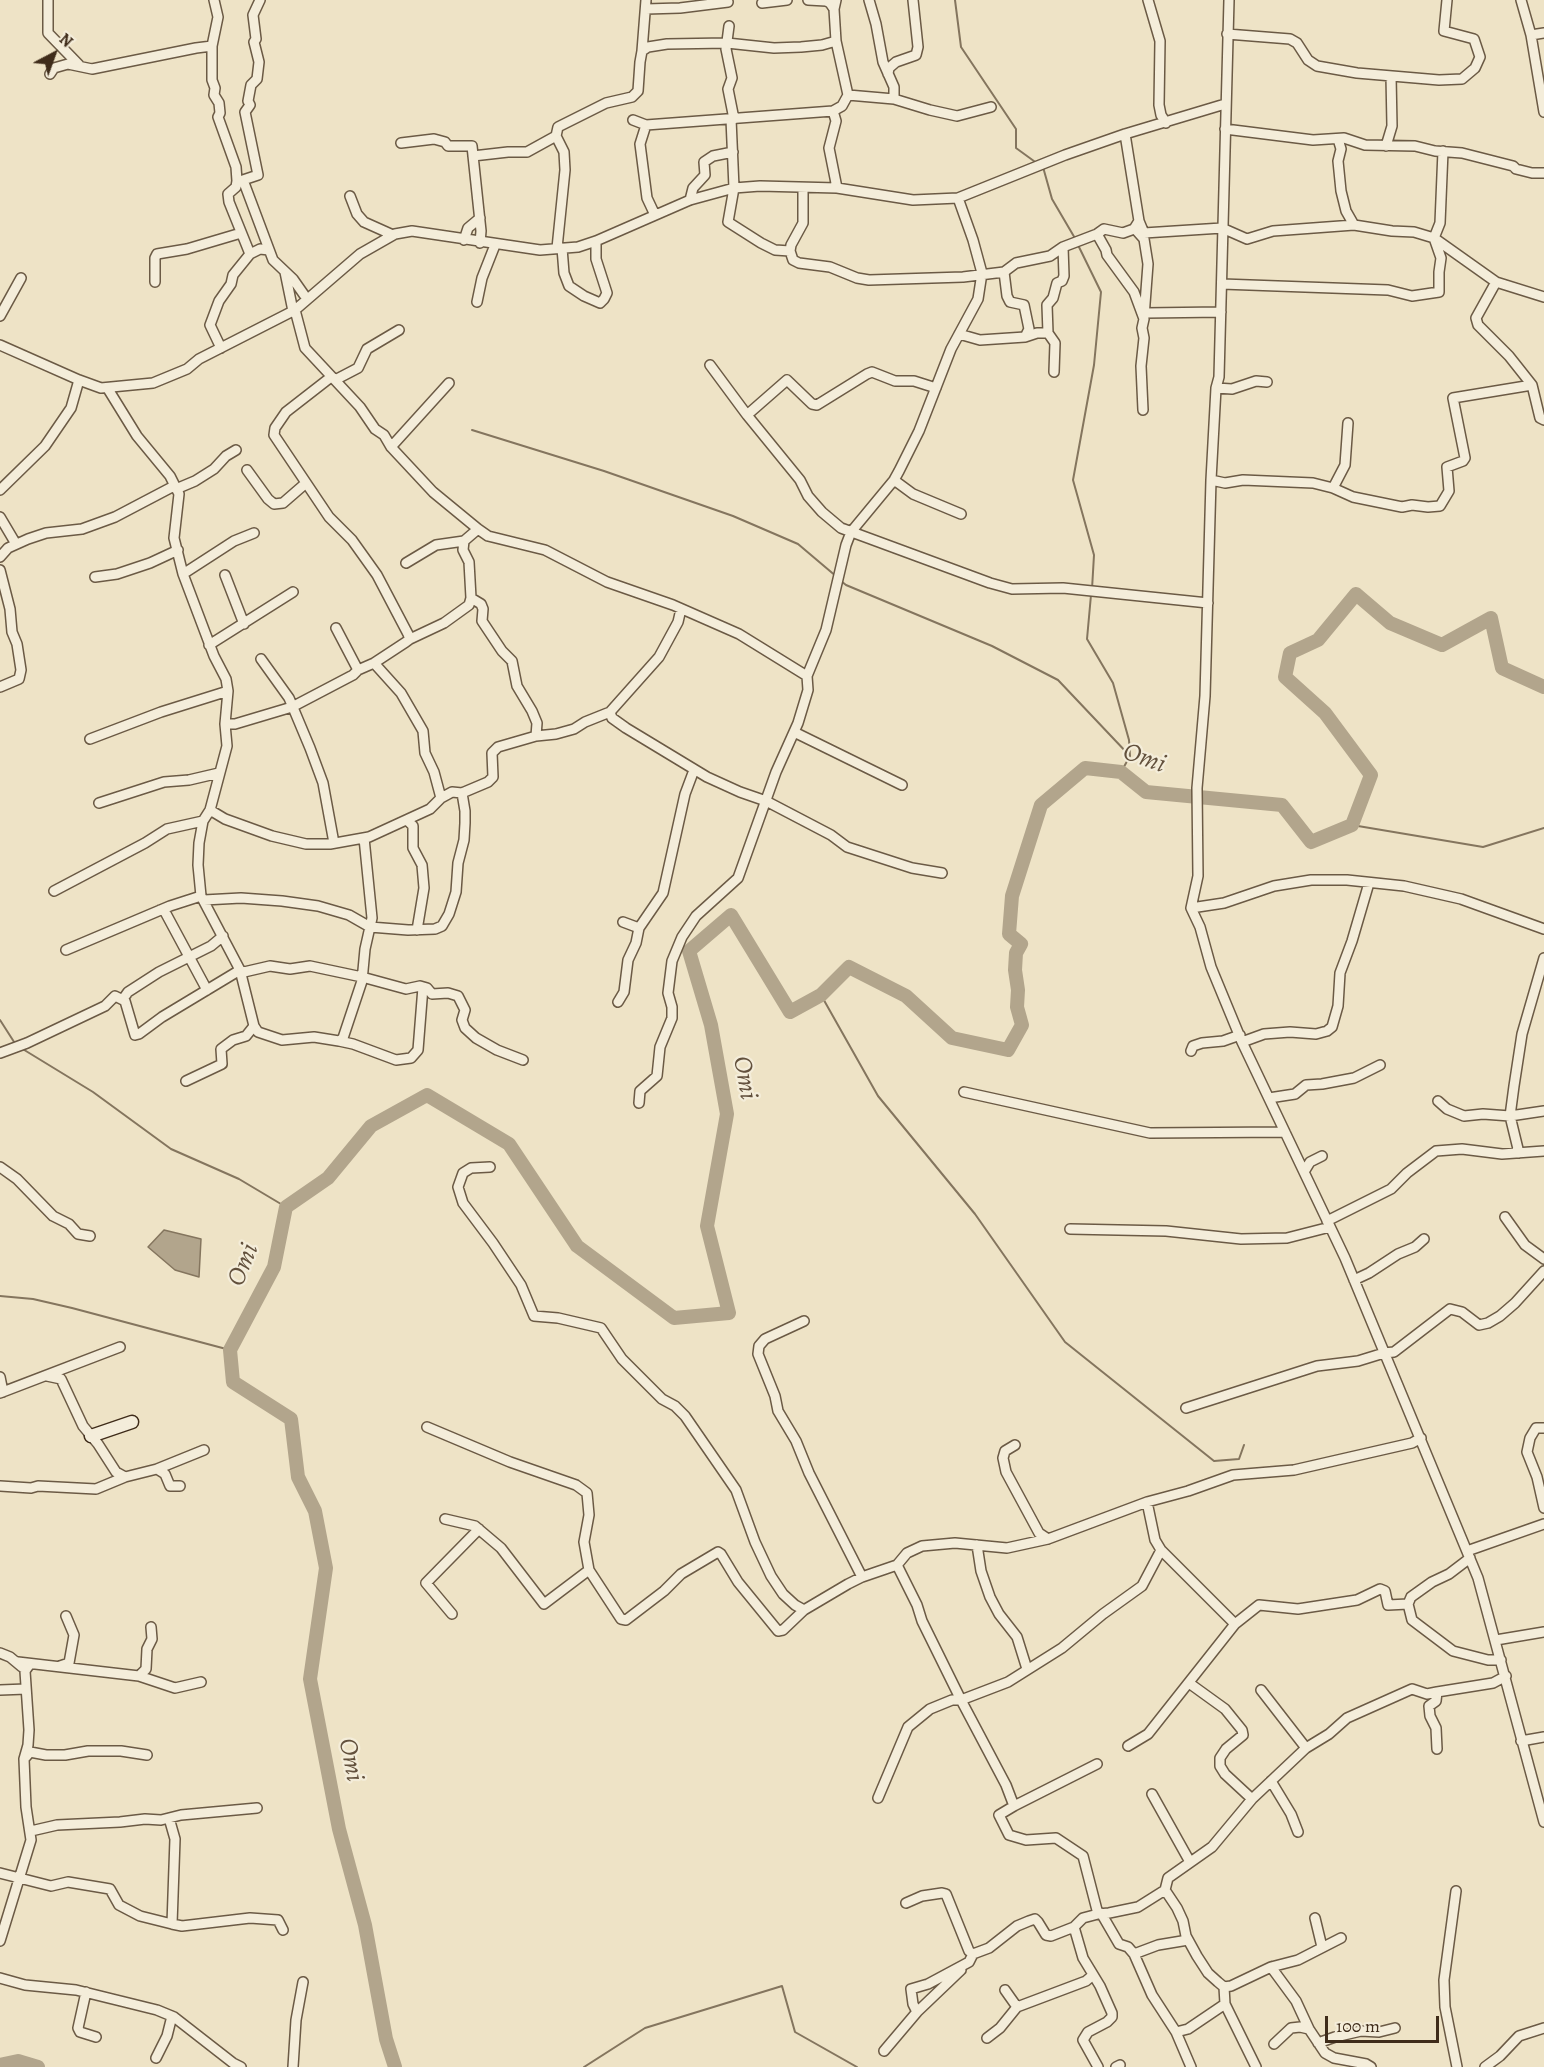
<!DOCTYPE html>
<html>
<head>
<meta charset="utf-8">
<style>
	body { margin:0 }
	#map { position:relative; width:1544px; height:2067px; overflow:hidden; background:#eee3c6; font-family:Alegreya,serif }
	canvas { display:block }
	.north { position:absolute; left:24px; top:24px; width:60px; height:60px; -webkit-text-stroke:4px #f4edda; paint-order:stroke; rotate:41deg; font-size:16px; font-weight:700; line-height:24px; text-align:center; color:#3f2c1a }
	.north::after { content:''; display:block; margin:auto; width:21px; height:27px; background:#3f2c1a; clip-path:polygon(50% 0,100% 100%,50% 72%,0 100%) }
	.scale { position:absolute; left:1325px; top:2016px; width:114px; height:27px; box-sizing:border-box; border:3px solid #3f2c1a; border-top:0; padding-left:8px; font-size:18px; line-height:21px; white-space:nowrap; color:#3f2c1a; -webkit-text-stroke:4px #f4edda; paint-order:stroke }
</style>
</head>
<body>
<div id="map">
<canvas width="1544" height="2067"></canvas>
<div class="north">N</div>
<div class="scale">100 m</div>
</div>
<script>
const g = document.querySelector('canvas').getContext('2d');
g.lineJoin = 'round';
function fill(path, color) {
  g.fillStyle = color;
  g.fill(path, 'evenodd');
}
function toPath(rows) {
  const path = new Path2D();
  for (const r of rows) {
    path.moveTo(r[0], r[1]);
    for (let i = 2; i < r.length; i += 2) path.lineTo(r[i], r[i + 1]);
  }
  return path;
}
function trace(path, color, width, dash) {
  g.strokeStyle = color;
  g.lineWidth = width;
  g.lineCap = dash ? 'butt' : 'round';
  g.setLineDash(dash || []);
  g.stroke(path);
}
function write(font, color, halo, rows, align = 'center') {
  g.font = font + ' Alegreya,serif';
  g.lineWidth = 4.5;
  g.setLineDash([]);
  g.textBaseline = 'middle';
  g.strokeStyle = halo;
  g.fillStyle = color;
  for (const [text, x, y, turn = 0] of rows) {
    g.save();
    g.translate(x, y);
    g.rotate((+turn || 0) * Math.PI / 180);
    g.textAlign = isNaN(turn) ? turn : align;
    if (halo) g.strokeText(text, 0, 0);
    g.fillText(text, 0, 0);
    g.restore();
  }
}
const water = toPath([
	[164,1230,201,1239,199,1277,175,1270,148,1247,164,1230]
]);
fill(water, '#b2a58c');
trace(water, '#84755e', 1.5);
trace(toPath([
	[955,0,961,47,1016,129,1016,148,1038,164],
	[1043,167,1052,199,1076,240],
	[1078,245,1101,292,1094,365,1073,480,1094,555,1092,589],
	[472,430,604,471,733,516,798,544,837,577],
	[841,581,846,585,992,646,1058,680,1129,755],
	[1091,595,1087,639,1113,683,1129,740,1130,756,1121,772],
	[1352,825,1483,847,1544,828],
	[821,995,878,1096,975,1214,1065,1342,1214,1461,1239,1459,1244,1445],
	[0,1020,16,1045],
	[21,1048,93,1092,171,1149,239,1179,286,1207],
	[0,1296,33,1299,72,1308,230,1350],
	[584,2067,645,2028,782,1986,795,2032,857,2067]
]), '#84755e', 2);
trace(toPath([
	[0,2065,18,2061,38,2067],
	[395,2067,386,2039,365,1925,339,1829,310,1679,326,1568,315,1511,298,1477,291,1419,233,1382,230,1350,274,1267,286,1207,328,1178,371,1126,427,1095,509,1144,577,1246,674,1318,729,1313,707,1226,727,1114,711,1025,689,951,731,915,790,1012,821,995,849,967,906,996,952,1038,1008,1050,1022,1025,1017,1007,1018,990,1015,970,1016,953,1021,944,1009,934,1012,896,1041,805,1085,768,1121,772,1146,792,1282,805,1311,842,1352,825,1371,775,1325,713,1285,677,1290,653,1318,640,1356,594,1390,623,1442,645,1491,618,1502,668,1544,687]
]), '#b2a58c', 14);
const street = toPath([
	[48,0,48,33,79,65],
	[260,0,253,15,256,39,254,42,259,62,257,79,251,85,248,101,250,105,245,112,258,175,243,180,273,260,293,279,307,299],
	[808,0,826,1,830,3,834,9],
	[836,0,834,9,836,41,848,95,894,99,930,110,957,116,991,107],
	[869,0,876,24,883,62,894,87,894,99],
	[1148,0,1160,41,1159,105,1161,115,1166,123],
	[1229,0,1219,377,1216,388,1211,480,1205,696,1197,788,1198,876,1191,908,1200,927,1211,967,1242,1042,1345,1258,1478,1578,1544,1822],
	[1521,0,1531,35,1544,33],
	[762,3,787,0],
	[646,9,680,8,728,2],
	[729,26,726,49,732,78,728,89,734,119],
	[1227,34,1290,39,1297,43,1308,60,1317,66,1357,73,1439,80,1462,79,1475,68,1480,57,1474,39,1444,31,1447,0],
	[1531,35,1544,112],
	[212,46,212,80,215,88,214,95,219,103,220,113,218,117,236,167,237,181,236,187,228,194,229,202,250,254],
	[642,51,646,0],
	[50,74,54,68,68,64,92,69,196,48,212,46,218,17,214,0],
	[888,74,889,68,896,62,916,55,918,47,913,0],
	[833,111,836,121,829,148,837,188],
	[731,119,734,188,728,222,761,243,775,250,790,251],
	[633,120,646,125,833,111,842,106,848,95],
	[646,125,640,144,647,198,655,215],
	[1225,129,1313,140,1344,138,1365,145,1415,146,1435,151,1462,153,1513,166,1516,169,1532,173,1544,173],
	[401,143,434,139,445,142,448,146,472,146,481,231,480,243],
	[1386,146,1392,126,1391,76],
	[473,156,508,152,527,152,556,136],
	[803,189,803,223,791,245,790,251,793,260,799,263,830,267,857,278,869,280,963,277,1004,272,1016,263,1050,256,1063,247,1097,234,1104,229,1123,233,1134,229,1139,221,1125,134],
	[350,196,357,214,364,222,393,235],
	[690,200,693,188,705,175,704,162,713,156,733,152],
	[1139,221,1144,233,1222,228,1247,239,1273,231,1354,225],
	[1136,230,1144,239,1148,264,1144,317],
	[1097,234,1106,250,1107,255,1134,292,1144,319,1142,328,1144,338,1141,366,1143,410],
	[464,240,468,228,480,218],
	[557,248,565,170,564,152,556,136,558,127,606,103,632,97,638,91,640,62,642,51,648,47,667,44,727,43,774,48,801,47,822,45,836,41],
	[562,248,564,273,569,286,584,296,600,303,604,299,607,293,596,259,596,241],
	[285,272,293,311],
	[155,282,155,258,157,254,187,249,241,233],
	[1496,282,1544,297],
	[1222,284,1388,290,1412,296,1439,292,1439,272,1441,258,1434,238,1440,223,1443,151],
	[477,302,482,278,495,245],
	[295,310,305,348,360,407,375,429,384,435,391,447,433,492,478,529,488,536,545,550,607,582,673,605,739,634,807,676],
	[1146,313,1221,312],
	[0,316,21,278],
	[1048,333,1047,305,1053,298,1057,283,1062,281,1064,276,1063,247],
	[959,334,980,340,1025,337,1029,329,1024,305,1010,302,1007,296,1004,272],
	[1025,337,1037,333,1048,333,1055,343,1054,372],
	[0,345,79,380,101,388,153,383,187,369,199,359,295,310,360,254,395,234,412,231,540,250,578,247,596,241,690,200,734,188,760,186,837,188,913,200,958,198,1065,155,1125,134,1225,104],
	[221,348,210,325,219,301,231,284,233,275,250,254,260,249,269,250],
	[710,365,747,415,787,380,812,404,817,405,867,374,872,372,895,381,914,381,936,388],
	[331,377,286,412,275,428,274,435,329,517,352,540,377,575,408,634,410,639,406,642,374,663,358,670],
	[335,380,358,368,367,349,399,330],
	[1532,385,1540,418,1544,420],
	[1216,388,1232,389,1256,381,1267,382],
	[108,389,137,436,170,476,179,494,174,538,183,574,214,656,226,679,228,691,225,724,227,746,210,810,203,821,199,843,198,865,201,896,240,970,254,1026,258,1032,282,1040,314,1037,339,1041,343,1038,362,981,365,949,372,918,364,838],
	[747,415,800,480,808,496,822,512,841,528,990,583,1012,589,1063,588,1208,603],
	[391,447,449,383],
	[247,470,268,499,274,504,283,503,306,483],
	[894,480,913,494,961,514],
	[1211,480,1225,483,1243,480,1313,483,1333,488,1353,497,1402,507,1412,505,1428,507,1440,506,1449,491,1447,467,1463,461,1465,458,1453,398,1532,385,1509,356,1478,325,1476,318,1496,282,1434,238,1414,232,1392,231,1354,225,1346,211,1341,191,1338,161,1341,149,1338,139],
	[1333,488,1345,465,1348,423],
	[176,489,195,481,214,469,226,456,236,450],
	[0,490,45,446,71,408,79,380],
	[0,517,16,544],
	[0,557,8,548,28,539,46,533,82,529,115,517,174,486],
	[406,563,436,545,464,541,478,529],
	[0,570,10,609,12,632,17,644,21,670,19,679,0,687],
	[183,574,234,541,254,533],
	[225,575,244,624],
	[95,577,117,574,150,563,178,550],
	[410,639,444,623,469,605,471,598,469,562,463,550,464,541],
	[209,645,293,592],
	[261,659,289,698,310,748,323,783,334,843],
	[374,663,401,693,423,731,425,753,434,772,441,798],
	[610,712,612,718,626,728,707,777,740,792,766,801,831,835,847,847,912,868,942,873],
	[225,724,235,724,292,707,353,675,358,670,336,628],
	[794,732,902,785],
	[536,736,556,734,574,729,585,722,610,712,659,657,678,622,681,609],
	[90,739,161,712,228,691],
	[99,803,164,782,189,780,219,773],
	[210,810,225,819,272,836,306,844,330,844,369,837,430,809,441,798,452,792,462,793,488,782,493,777,492,753,498,747,536,736,537,723,532,711,517,686,512,661,502,651,482,621,483,609,481,604,471,598],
	[407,820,413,826,413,848,422,865,424,888,417,930],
	[54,891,145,843,167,829,203,821],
	[204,900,241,898,282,901,318,906,349,915,370,927,408,930,435,929,442,926,449,914,456,892,458,863,464,840,465,823,465,811,462,793],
	[1191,908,1224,903,1274,886,1311,880,1347,880,1404,886,1461,899,1544,929],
	[160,910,164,910,207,990],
	[623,922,639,928,663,893,685,794,694,770],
	[66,950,170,906,201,896],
	[123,999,128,992,159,972,211,946,223,936],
	[618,1002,624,992,628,960,636,943,639,928],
	[339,1041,353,1044,396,1060,411,1058,418,1050,423,987],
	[1242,1042,1264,1034,1290,1032,1316,1034,1327,1031,1332,1027,1338,1006,1340,973,1352,941,1369,883],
	[1191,1051,1193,1046,1202,1043,1223,1041,1240,1035],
	[0,1053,27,1043,105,1006,115,996,125,1001,135,1035,139,1034,162,1017,240,970,244,972,270,966,290,969,310,966,362,977,406,989,420,986,427,988,432,994,448,993,458,996,465,1010,462,1020,465,1028,476,1038,497,1050,523,1060],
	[186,1081,222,1064,221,1049,233,1040,246,1036,254,1026],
	[964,1092,1150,1133,1285,1132],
	[1269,1098,1295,1094,1306,1085,1322,1084,1354,1078,1380,1065],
	[1438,1101,1447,1109,1464,1116,1483,1114,1510,1116,1544,1111],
	[639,1103,640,1091,657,1076,660,1047,672,1018,672,1007,668,993,672,961,682,937,696,916,738,878,776,772,798,723,808,690,807,676,826,630,846,545,851,532,894,480,899,471,919,431,951,349,978,299,982,273,973,240,958,198],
	[1519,1153,1510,1116,1514,1086,1522,1034,1544,958],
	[0,1167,17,1179,53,1216,69,1224,78,1234,90,1236],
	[490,1167,471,1168,463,1173,458,1187,463,1203,493,1243,521,1285,534,1316,558,1318,601,1328,622,1359,662,1399,675,1406,685,1416,736,1490,755,1542,771,1576,783,1594,795,1605,804,1610],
	[1304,1172,1310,1162,1322,1156],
	[1505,1217,1525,1245,1544,1259],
	[1327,1221,1391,1189,1407,1173,1436,1151,1462,1149,1502,1154,1544,1151],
	[1070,1229,1166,1231,1241,1239,1287,1238,1330,1227],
	[1354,1280,1369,1273,1398,1254,1415,1247,1424,1239],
	[804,1321,765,1339,759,1346,758,1354,775,1396,778,1411,796,1441,809,1473,862,1577],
	[47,1376,61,1379,83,1426,98,1444,116,1472,125,1477,157,1469,204,1450],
	[0,1377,3,1392],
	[0,1393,120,1347],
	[1186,1408,1317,1366,1358,1361,1384,1353,1394,1352,1450,1309,1462,1312,1479,1325,1488,1323,1500,1316,1515,1303,1544,1271],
	[427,1427,510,1462,576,1485,587,1493,589,1515,584,1542,589,1570,621,1619,626,1620,664,1591,681,1574,718,1552,721,1554,738,1582,778,1631,783,1630,804,1610,848,1584,862,1577,897,1565,907,1553,922,1546,955,1543,1007,1548,1048,1539,1147,1502,1188,1491,1233,1475,1294,1470,1412,1443,1421,1438],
	[1544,1428,1536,1428,1530,1438,1527,1452,1537,1477,1544,1508],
	[1015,1445,1005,1451,1003,1458,1006,1472,1039,1533,1048,1539],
	[157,1469,165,1474,170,1486,180,1486],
	[0,1486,31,1488,38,1486,96,1489,125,1477],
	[1147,1502,1155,1540,1161,1550,1235,1624],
	[445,1519,475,1526,501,1548,544,1604,589,1570],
	[977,1545,981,1571,990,1597,999,1614,1017,1637,1027,1669],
	[1161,1550,1142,1586,1103,1614,1062,1648,1008,1682,961,1700,1006,1785,1014,1806,999,1815,1009,1835,1026,1840,1056,1838,1083,1856,1098,1914,1109,1913,1138,1907,1165,1890,1177,1908,1183,1921,1186,1936,1197,1956,1208,1973,1218,1982,1224,1987,1231,1986,1271,1967,1296,2001,1309,2029,1325,2053,1334,2058,1366,2064,1371,2067],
	[1467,1551,1544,1524],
	[1470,1558,1449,1574,1432,1582,1411,1597,1408,1604,1412,1620,1453,1651,1488,1660,1501,1660],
	[452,1614,426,1583,479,1529],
	[1496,1640,1544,1632],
	[0,1653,10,1657,22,1667],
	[18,1662,139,1676,175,1688,201,1682],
	[60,1666,69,1663,74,1635,66,1616],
	[139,1676,146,1669,147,1649,152,1639,151,1627],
	[1189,1683,1225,1709,1242,1730,1243,1735,1226,1749,1220,1758,1220,1766,1225,1774,1252,1799],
	[0,1690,26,1689],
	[1261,1690,1306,1748],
	[1521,1741,1544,1737],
	[1128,1746,1148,1734,1235,1624,1259,1605,1298,1609,1357,1600,1380,1589,1385,1591,1388,1605,1408,1604],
	[1437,1749,1436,1728,1430,1716,1429,1706,1436,1701,1437,1692,1493,1683,1506,1676],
	[24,1759,30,1752,46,1755,65,1755,88,1751,121,1751,147,1755],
	[1271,1781,1291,1814,1298,1832],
	[1152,1794,1190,1862],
	[878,1798,908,1727,930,1709,952,1700,961,1700,922,1621,917,1605,897,1565],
	[1014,1806,1097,1764],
	[169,1818,175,1839,172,1924],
	[31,1831,57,1825,120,1822,145,1819,161,1820,181,1815,257,1808],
	[0,1873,51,1886,68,1882,110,1889,119,1905,140,1916,172,1924,182,1926,250,1918,278,1920,283,1930],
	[1165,1890,1168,1878,1212,1847,1252,1799,1306,1748,1329,1734,1347,1718,1412,1689,1427,1694,1437,1692],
	[1456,1891,1444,1980,1445,2007,1457,2067],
	[906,1903,922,1896,942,1893,946,1894,969,1951,973,1954,989,1948,1017,1926,1029,1921,1035,1919,1038,1922,1046,1935,1051,1936,1074,1927],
	[1101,1913,1119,1944,1128,1947,1134,1954,1152,1995,1176,2032,1191,2067],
	[1315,1918,1322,1947],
	[0,1941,31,1840,26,1807,24,1759,28,1745,29,1730,25,1671,30,1664],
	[1134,1954,1158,1945,1188,1940],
	[1271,1967,1298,1960,1341,1938],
	[0,1978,25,1985,76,1990,157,2010,174,2017,233,2063,241,2067],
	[1224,1987,1225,2004,1256,2067],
	[1005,1990,1017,2007],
	[86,1992,78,2028,80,2032,96,2037],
	[917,2012,961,1970],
	[1176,2032,1188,2029,1225,2004],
	[987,2038,1000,2028,1017,2007,1086,1981,1093,1975],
	[1318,2043,1335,2037,1361,2031,1379,2032,1395,2028],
	[1274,2044,1291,2028,1300,2027,1309,2029],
	[884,2051,917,2012,913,2004,911,1989,928,1984,969,1962,973,1954],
	[156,2058,167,2036,172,2016],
	[293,2067,296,2020,303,1982],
	[1098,2067,1083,2040,1088,2032,1107,2022,1112,2017,1112,2013,1100,1986,1083,1958,1074,1927,1083,1918,1098,1914],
	[1116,2067,1120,2065],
	[1485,2067,1500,2056,1519,2036,1544,2028]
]);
const secondary = toPath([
	[91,1436,132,1422]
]);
trace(street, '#6b5a45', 12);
trace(secondary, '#3f2c1a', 15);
trace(street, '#f4edda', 9);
trace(secondary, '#f4edda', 12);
write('italic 26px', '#62503c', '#f4edda', [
	["Omi",1144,759,20],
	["Omi",744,1078,80],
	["Omi",244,1265,-68],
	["Omi",350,1760,79]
]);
</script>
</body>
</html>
